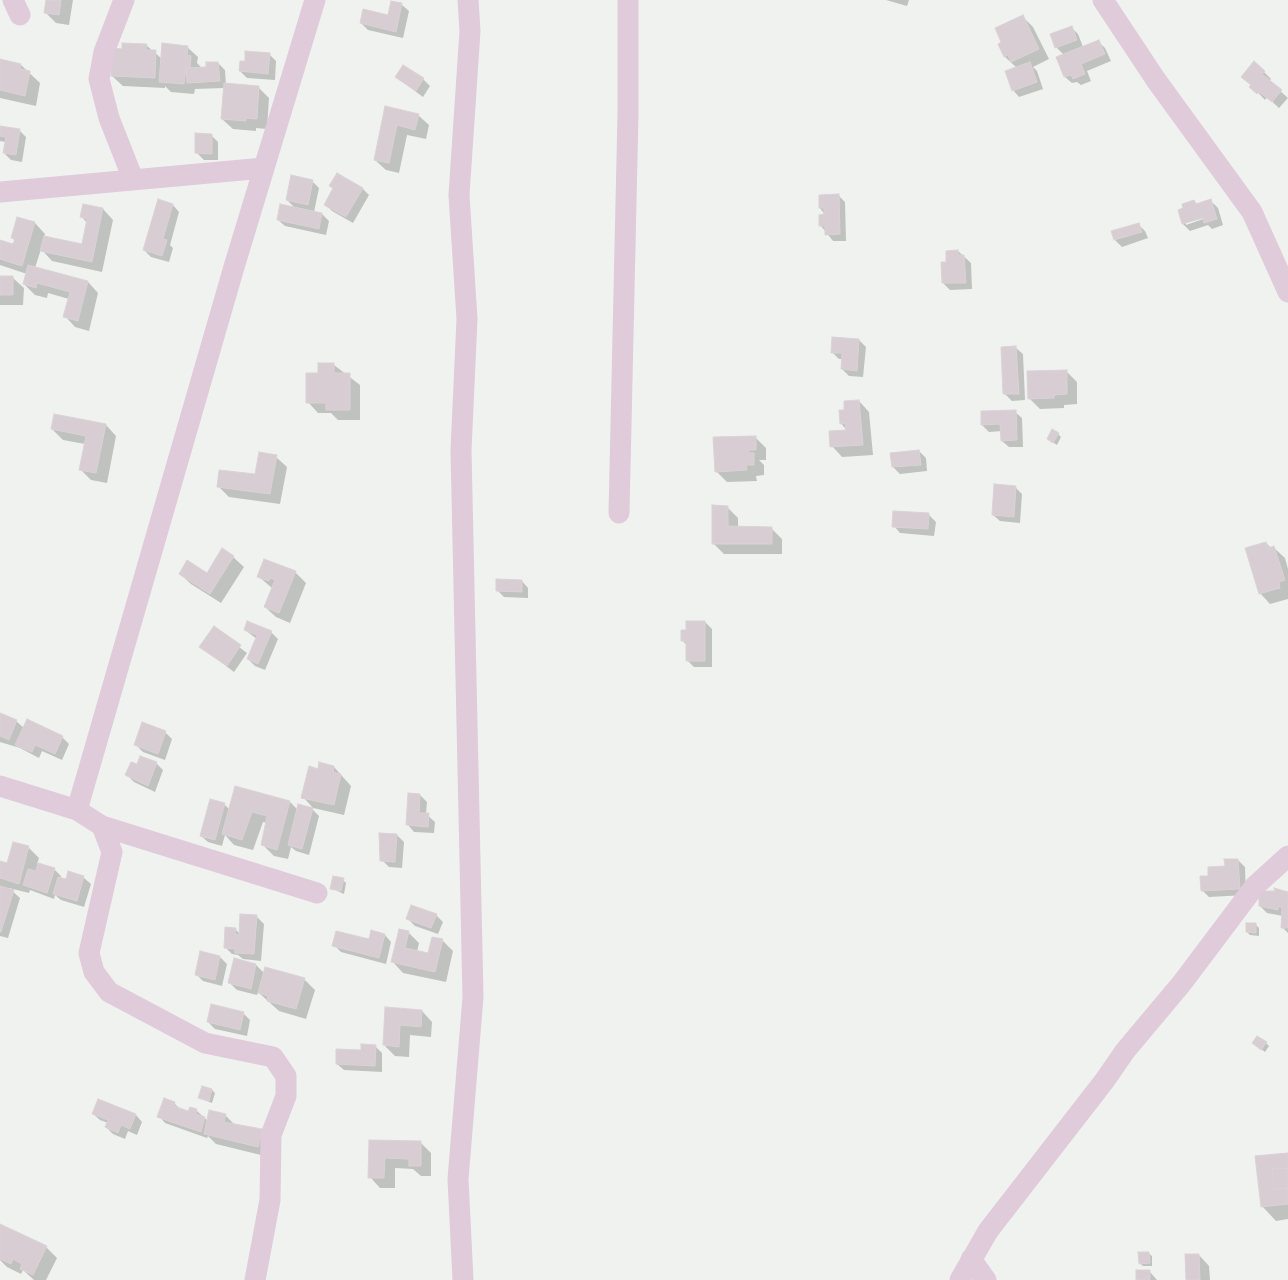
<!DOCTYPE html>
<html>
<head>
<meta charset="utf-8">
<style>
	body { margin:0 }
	canvas { display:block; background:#eff2ee }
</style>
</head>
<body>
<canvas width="1288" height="1280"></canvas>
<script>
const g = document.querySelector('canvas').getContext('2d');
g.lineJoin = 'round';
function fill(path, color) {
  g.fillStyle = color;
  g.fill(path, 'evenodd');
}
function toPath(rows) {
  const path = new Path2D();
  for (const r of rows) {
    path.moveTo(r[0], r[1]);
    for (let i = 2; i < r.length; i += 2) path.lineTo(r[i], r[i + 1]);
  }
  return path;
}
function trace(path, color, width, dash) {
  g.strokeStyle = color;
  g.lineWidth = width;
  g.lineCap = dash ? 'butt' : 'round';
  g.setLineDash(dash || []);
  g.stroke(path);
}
fill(toPath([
	[47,0,73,0,69,25,56,23,45,12],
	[886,0,909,0,907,6],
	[392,2,402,5,409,11,403,38,368,30,361,23,389,16],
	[1022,16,1033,27,1049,59,1033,67,1037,71,1043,89,1019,97,1013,90,1017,68,1005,57,999,44],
	[1071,27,1078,34,1083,47,1098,41,1105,48,1111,61,1087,71,1091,81,1081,85,1077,82,1072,83,1065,77,1064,55,1056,47],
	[146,45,162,59,187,47,198,57,197,63,202,68,218,63,225,70,226,85,258,87,269,98,267,129,256,128,256,131,233,129,222,119,224,88,195,89,194,94,171,92,165,86,165,88,123,86,112,76,123,50],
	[269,54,276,61,275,80,247,78,240,71,246,62],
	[0,61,21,65,40,83,36,106,0,98],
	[1264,72,1271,79,1269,81,1288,98,1279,108,1267,97,1265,100,1243,77],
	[396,77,423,79,430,86,423,97],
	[386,108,418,115,429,125,426,139,407,135,399,173,386,170,375,160],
	[0,127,19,130,26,137,22,162,11,160,4,153,6,142,0,141],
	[211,135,218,142,218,160,204,160,197,153],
	[312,181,319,188,314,212,322,214,329,221,326,235,285,226,278,220,295,208,287,200],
	[331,186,362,188,369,195,353,223,332,211,325,204,334,189],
	[838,195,845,202,846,241,833,241,821,226,825,215,820,208],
	[1194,201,1198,205,1211,201,1218,208,1223,225,1212,229,1208,225,1190,231,1183,224,1179,211],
	[1208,215,1209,217,1186,225,1186,222],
	[173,205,179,212,170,245,173,248,169,262,151,257,144,250],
	[103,209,113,220,102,272,52,261,41,249,35,268,88,282,98,293,89,331,75,327,65,316,69,299,48,293,47,298,35,295,24,284,27,274,0,265,0,241,14,245,16,241,12,238,18,218,35,223,45,234,44,237,83,245,87,223,82,217],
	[1138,224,1145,231,1148,238,1122,247,1115,240,1113,232],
	[958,251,971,263,972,289,950,290,943,283,947,263],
	[0,277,13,278,24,288,23,305,0,305],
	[859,340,866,347,863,377,849,376,842,369,843,359,839,359,832,352],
	[1016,348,1023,354,1025,400,1012,401,1005,394],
	[334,365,360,385,360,420,338,420,331,413,318,413,308,402,319,374],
	[1066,371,1077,382,1077,404,1064,405,1064,408,1040,409,1029,398],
	[859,401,869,412,873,455,842,457,832,446,847,431,841,423,845,411],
	[1015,412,1022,418,1023,447,1009,447,1002,441,1002,431,989,432,982,425],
	[106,425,116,436,107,483,91,480,80,469,85,444,63,440,52,429],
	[1058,434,1061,437,1057,445,1048,439],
	[755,437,766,448,766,460,759,460,764,465,764,475,756,476,757,481,727,482,716,471],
	[919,451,926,458,927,471,900,474,893,467],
	[276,457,287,467,280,504,229,497,219,487,256,476],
	[1015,487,1022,494,1020,523,1000,521,993,515],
	[727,507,738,518,738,528,771,528,782,539,782,554,724,554,713,543],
	[929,515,936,522,934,536,900,533,894,526],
	[1266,543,1271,548,1274,548,1285,558,1288,569,1288,599,1270,604,1260,593],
	[233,557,244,567,221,603,191,584,180,574,207,574],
	[295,572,306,583,290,623,276,617,265,607,272,588,258,576],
	[522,581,528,588,528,598,504,597,497,590],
	[705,622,712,629,712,667,694,667,687,660,687,646,683,641,688,631],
	[214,628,247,653,234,672,201,647],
	[245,630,271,632,278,639,265,670,255,666,248,659,257,639],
	[0,714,16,721,24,728,62,737,69,744,62,760,42,751,39,758,20,748,0,742],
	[165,732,172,739,165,760,143,752,136,745],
	[156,763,163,770,155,792,134,782,127,775,138,766],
	[334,767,351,786,344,815,313,808,303,797,319,770],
	[420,795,427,802,426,814,435,822,434,833,414,832,408,825],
	[290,802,298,810,312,809,319,816,309,855,296,851,291,847,288,859,274,856,263,845,267,823,263,822,253,850,234,845,225,835,222,846,208,842,201,836,224,804,230,810],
	[397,835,404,842,402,868,389,867,382,860],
	[28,847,39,858,37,864,54,869,61,876,60,879,67,881,69,873,84,878,91,884,84,907,61,900,55,895,54,899,30,890,29,893,9,888,20,898,8,938,0,936,0,863,8,865],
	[1238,860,1245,867,1246,895,1209,897,1202,890,1209,877],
	[343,880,346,883,344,894,331,888],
	[1288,893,1288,933,1282,927,1283,916,1267,913,1260,906],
	[436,915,443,922,438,934,415,926,408,919],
	[257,917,264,924,261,961,243,959,238,955,232,954,225,947,235,929,240,934],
	[1256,925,1259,928,1259,936,1250,935,1247,932],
	[408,932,419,943,417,952,429,955,442,940,453,951,446,982,403,973,393,962],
	[385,935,391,942,386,964,341,952,334,945,369,941],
	[220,957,227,964,222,986,203,981,196,974],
	[256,965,264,973,304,979,315,990,306,1019,279,1011,258,992,257,995,237,990,230,983],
	[386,1009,422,1011,432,1022,431,1037,410,1035,409,1057,395,1056,384,1045],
	[243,1013,250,1020,247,1036,215,1029,208,1022],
	[1266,1043,1269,1046,1265,1052,1257,1046],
	[375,1046,382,1053,382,1072,344,1070,337,1064],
	[212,1090,215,1093,212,1103,199,1098],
	[99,1101,136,1115,142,1122,137,1135,128,1131,125,1139,113,1134,106,1127,108,1123,100,1120,93,1114],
	[174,1103,181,1110,189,1112,197,1111,208,1121,225,1115,236,1126,262,1130,269,1157,216,1144,208,1136,207,1138,165,1123,159,1116],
	[370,1141,420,1142,431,1153,431,1176,421,1176,413,1169,395,1168,395,1188,380,1188,370,1177],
	[1288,1154,1288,1219,1276,1221,1262,1206],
	[0,1228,46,1247,57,1258,46,1280,34,1280,23,1270,21,1274,7,1267,0,1260],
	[1148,1253,1152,1256,1152,1266,1143,1266,1140,1263],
	[1199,1255,1209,1266,1210,1280,1188,1280],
	[1150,1272,1157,1280,1137,1280]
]), '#0003');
const building = toPath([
	[46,0,61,0,59,15,44,13,46,0],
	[391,1,402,3,396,32,360,23,363,9,388,15,391,1],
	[1023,15,1039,49,1011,62,1008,55,1004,57,998,44,1001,42,995,28,1023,15],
	[1072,26,1077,40,1055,48,1050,34,1072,26],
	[1099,40,1105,54,1081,64,1085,74,1073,79,1071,75,1064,77,1056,57,1099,40],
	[122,43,147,44,146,50,156,50,155,78,111,76,112,48,122,49,122,43],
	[162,43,188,46,187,55,191,56,190,68,186,67,184,84,159,82,162,43],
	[245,51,270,53,268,74,239,71,240,61,245,61,245,51],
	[0,59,21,64,20,69,30,71,25,96,0,90,0,59],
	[1254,61,1265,71,1262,74,1282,90,1272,102,1259,92,1257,94,1249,87,1251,85,1241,77,1254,61],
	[206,62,218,62,220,81,187,83,186,68,206,67,206,62],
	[1030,62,1037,82,1012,91,1005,71,1030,62],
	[403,65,424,78,416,91,395,77,403,65],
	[224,83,259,86,257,119,246,118,246,121,221,119,224,83],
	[385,106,419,114,415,130,397,125,389,163,374,160,385,106],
	[0,126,20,129,16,155,3,153,6,137,0,136,0,126],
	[195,133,212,134,212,154,195,153,195,133],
	[337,173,363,188,346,217,324,205,333,188,329,186,337,173],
	[291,175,313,180,308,205,286,200,291,175],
	[839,194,840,234,825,235,825,226,819,226,819,215,824,214,824,208,819,208,819,195,839,194],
	[158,199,173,204,163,239,167,240,162,256,143,250,158,199],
	[1211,199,1217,219,1204,223,1203,218,1182,224,1178,210,1183,208,1182,204,1194,200,1196,204,1211,199],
	[83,204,103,208,92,262,40,251,44,236,82,244,87,219,80,217,83,204],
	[280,204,322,213,319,229,277,220,280,204],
	[17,217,35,222,22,266,0,259,0,240,13,244,15,239,11,238,17,217],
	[1139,223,1142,232,1114,240,1111,231,1139,223],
	[958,250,958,255,964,255,966,283,942,283,941,262,946,262,946,251,958,250],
	[28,265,88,281,78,321,63,317,70,292,37,283,36,288,23,284,28,265],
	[0,276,13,276,13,295,0,295,0,276],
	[832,337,859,339,857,371,841,369,842,353,831,353,832,337],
	[1016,346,1019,394,1003,394,1001,347,1016,346],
	[318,363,334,363,334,373,350,373,350,410,326,410,326,403,306,403,306,373,318,373,318,363],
	[1067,370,1067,394,1054,395,1054,398,1028,399,1027,371,1067,370],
	[859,400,863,445,830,447,829,431,846,430,845,423,840,424,839,410,844,410,844,401,859,400],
	[1016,410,1017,440,1001,441,1000,424,981,425,981,411,1016,410],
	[54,414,106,424,96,473,79,470,86,436,51,429,54,414],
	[1052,429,1059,433,1053,443,1047,439,1052,429],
	[756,436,756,450,749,450,749,453,754,453,754,465,746,465,747,470,715,472,713,437,756,436],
	[919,450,921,465,892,467,890,453,919,450],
	[259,452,277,455,270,494,217,487,219,470,255,474,259,452],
	[994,484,1016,486,1014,517,992,515,994,484],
	[712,505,728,506,728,526,772,527,772,544,712,544,712,505],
	[893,511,929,513,928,529,892,527,893,511],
	[1266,542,1268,548,1274,546,1285,580,1279,582,1280,588,1259,594,1245,548,1266,542],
	[222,548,234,556,210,594,179,574,187,560,207,573,222,548],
	[264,559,296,571,279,613,264,607,275,580,270,578,269,581,257,577,264,559],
	[496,579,522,580,522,592,496,591,496,579],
	[247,621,272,631,258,664,247,659,257,635,244,630,247,621],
	[686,621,705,621,705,661,686,661,686,641,681,641,681,630,686,630,686,621],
	[214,626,241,645,227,666,199,647,214,626],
	[0,713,17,720,9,740,0,736,0,713],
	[27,719,63,736,55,754,35,745,32,752,15,745,27,719],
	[142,722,166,731,158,754,134,745,142,722],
	[140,756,157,762,148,786,125,775,131,762,137,764,140,756],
	[319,762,334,766,333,772,341,774,334,805,301,798,309,766,318,769,319,762],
	[235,786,290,801,277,850,261,845,267,816,252,812,242,840,222,834,235,786],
	[408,793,420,794,419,813,429,813,428,827,406,825,408,793],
	[210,799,225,803,215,840,200,836,210,799],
	[298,804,313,808,302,849,288,845,298,804],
	[379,833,397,834,395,862,380,861,379,833],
	[13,842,29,846,19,884,0,878,0,861,7,863,13,842],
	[1224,859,1238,859,1240,889,1201,891,1200,876,1208,876,1208,867,1225,866,1224,859],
	[38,863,55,868,47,893,23,885,28,869,36,871,38,863],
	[68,871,84,876,77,901,53,894,58,877,66,879,68,871],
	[333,876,344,878,341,891,330,889,333,876],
	[0,886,14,890,1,932,0,932,0,886],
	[1274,888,1288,892,1288,928,1281,928,1282,907,1278,907,1278,910,1259,906,1259,891,1275,891,1274,888],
	[411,905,437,914,431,928,406,919,411,905],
	[240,914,257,915,254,954,235,953,235,949,224,948,225,927,236,928,235,934,239,935,240,914],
	[1246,923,1256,923,1256,933,1246,932,1246,923],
	[399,929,409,931,405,948,428,953,432,937,443,939,435,972,391,962,399,929],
	[371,930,385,934,379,958,332,946,336,931,369,939,371,930],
	[200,951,220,956,215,980,195,975,200,951],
	[234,958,256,964,251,989,228,983,234,958],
	[265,967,305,978,296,1009,267,1001,268,996,258,993,265,967],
	[211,1004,244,1012,240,1030,207,1022,211,1004],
	[385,1007,422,1010,421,1027,400,1025,399,1047,383,1045,385,1007],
	[1257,1036,1267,1042,1261,1050,1252,1043,1257,1036],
	[361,1044,376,1045,375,1066,336,1064,336,1049,361,1050,361,1044],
	[202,1086,212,1089,209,1101,198,1098,202,1086],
	[164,1098,175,1102,174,1106,188,1111,190,1107,197,1109,196,1114,205,1117,201,1132,157,1117,164,1098],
	[98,1099,136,1114,130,1129,121,1125,118,1133,105,1127,108,1120,92,1114,98,1099],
	[209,1110,226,1114,224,1122,262,1129,258,1147,204,1134,209,1110],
	[369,1140,421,1141,421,1166,409,1166,409,1159,385,1158,384,1178,368,1178,369,1140],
	[1288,1153,1288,1168,1272,1169,1274,1189,1288,1188,1288,1204,1261,1207,1255,1156,1288,1153],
	[1288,1168,1288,1188,1274,1189,1272,1169,1288,1168],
	[0,1224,47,1246,33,1275,20,1269,22,1264,13,1259,11,1264,0,1259,0,1224],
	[1138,1252,1149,1252,1150,1263,1139,1264,1138,1252],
	[1185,1254,1199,1254,1200,1280,1186,1280,1185,1254],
	[1136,1270,1150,1270,1150,1280,1136,1280,1136,1270]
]);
fill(building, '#d7cdd2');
trace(building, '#dbd2d6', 1);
trace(toPath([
	[13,0,20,15],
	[124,0,104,52,99,79,109,118,133,179],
	[1103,0,1156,80,1252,212,1288,292],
	[0,192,264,168],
	[619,513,628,114,628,0],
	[0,786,77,810,102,826,112,852,89,953,94,972,109,992,205,1043,273,1057,286,1076,286,1096,271,1135,270,1200,255,1280],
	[77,810,234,267,315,0],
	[102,826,317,893],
	[971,1259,986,1280],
	[463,1280,458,1179,473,997,461,450,467,319,459,195,470,31,468,0],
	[960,1280,988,1231,1105,1080,1125,1051,1182,983,1255,886,1288,856]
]), '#e0cbdb', 21);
</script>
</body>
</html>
